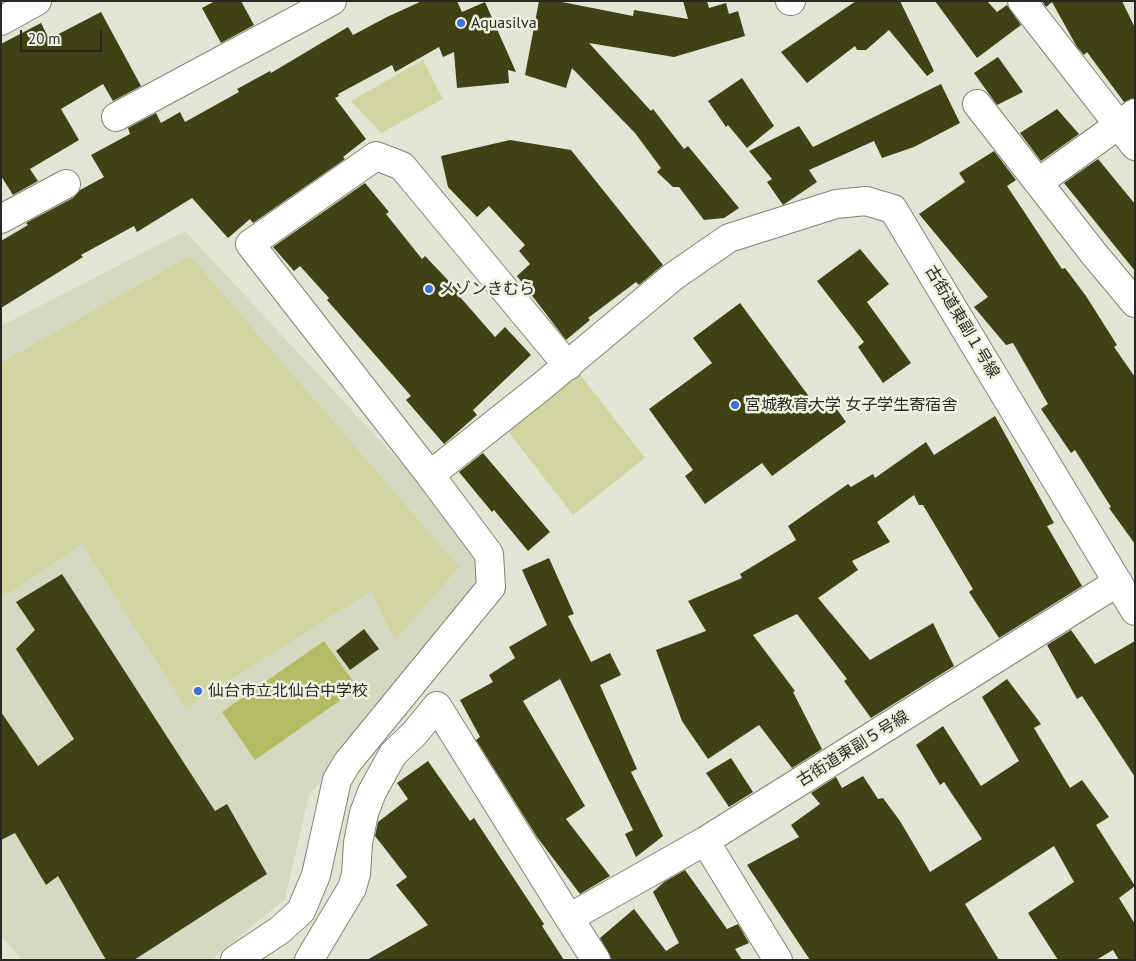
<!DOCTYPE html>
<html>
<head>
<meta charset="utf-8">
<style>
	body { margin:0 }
	#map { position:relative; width:1136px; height:961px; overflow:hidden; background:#e3e5d4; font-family:"PT Sans",sans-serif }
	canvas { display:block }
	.frame { position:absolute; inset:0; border:2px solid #282923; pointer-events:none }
	.scale { position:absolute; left:20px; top:30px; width:82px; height:22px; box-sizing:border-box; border:2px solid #282923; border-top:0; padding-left:6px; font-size:15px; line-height:18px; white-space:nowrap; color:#282923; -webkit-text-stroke:4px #f0f2e1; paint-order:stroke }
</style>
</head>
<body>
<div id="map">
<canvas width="1136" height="961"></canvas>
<div class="frame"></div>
<div class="scale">20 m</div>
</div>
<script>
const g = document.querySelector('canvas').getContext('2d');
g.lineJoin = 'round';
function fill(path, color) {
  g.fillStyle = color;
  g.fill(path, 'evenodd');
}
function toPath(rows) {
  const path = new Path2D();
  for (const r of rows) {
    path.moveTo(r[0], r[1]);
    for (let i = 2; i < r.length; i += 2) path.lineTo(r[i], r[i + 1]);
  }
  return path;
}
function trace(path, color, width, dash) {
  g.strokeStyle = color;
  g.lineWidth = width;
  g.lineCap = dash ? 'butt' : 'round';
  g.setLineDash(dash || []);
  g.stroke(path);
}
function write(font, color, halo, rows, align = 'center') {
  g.font = font + ' "PT Sans","Noto Sans JP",sans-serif';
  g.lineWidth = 5;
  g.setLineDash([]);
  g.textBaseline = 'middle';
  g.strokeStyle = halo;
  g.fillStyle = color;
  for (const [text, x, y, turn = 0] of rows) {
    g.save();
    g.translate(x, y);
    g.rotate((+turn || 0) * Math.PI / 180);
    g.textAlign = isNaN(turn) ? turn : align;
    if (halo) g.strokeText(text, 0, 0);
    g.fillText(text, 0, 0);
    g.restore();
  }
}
fill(toPath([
	[185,231,479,547,481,587,309,795,285,899,211,960,21,960,1,935,1,326]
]), '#d6d9c1');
fill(toPath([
	[423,60,443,99,381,133,351,101],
	[190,256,459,567,395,640,371,591,186,708,82,544,1,598,1,363],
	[575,368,645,458,573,515,503,425]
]), '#d1d6a1');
fill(toPath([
	[324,641,358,688,255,760,222,712]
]), '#b4bb65');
fill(toPath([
	[215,1,241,1,254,25,221,43,202,8],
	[422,1,457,1,462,12,485,2,516,72,508,70,509,83,457,88,454,52,443,57,439,47,395,72,392,65,338,94,339,96,335,98,366,139,343,157,345,159,253,223,250,219,228,238,192,198,137,232,134,226,81,255,83,257,1,308,1,241,28,225,26,223,73,198,80,190,104,177,91,155,130,134,128,128,156,113,161,123,180,112,185,122,239,92,237,89,270,71,271,73,348,27,353,35,387,17],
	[539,1,557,1,633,16,634,10,688,19,683,1,707,1,709,8,726,3,729,14,738,11,745,36,674,57,589,43,651,111,653,109,684,149,688,146,739,208,724,218,704,220,679,187,673,187,657,172,661,168,635,133,572,68,566,88,525,75],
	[856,1,900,1,934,71,927,76,889,30,866,50,857,50,855,46,807,83,781,52],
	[935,1,987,1,997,12,1007,5,1021,25,977,58],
	[1042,1,1122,1,1135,28,1135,98,1124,102,1087,52,1084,55,1077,47,1052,2,1046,7],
	[101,12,141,86,113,101,103,84,61,109,79,140,30,169,38,181,13,195,1,176,1,44,41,23,49,39],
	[998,57,1023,92,997,105,974,73],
	[742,78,774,126,747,148,728,125,726,127,708,101],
	[941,84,960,123,914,147,882,158,874,141,809,170,817,182,786,203,783,205,767,182,772,179,749,151,799,126,813,147],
	[1057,109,1079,134,1041,161,1020,133],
	[510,140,571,150,663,265,639,285,636,282,588,318,590,320,566,340,517,276,530,264,519,251,525,245,489,206,477,217,448,187,441,156],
	[994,151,1016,180,1007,186,1062,269,1065,268,1086,296,1117,345,1114,347,1135,377,1135,544,1109,508,1111,507,1075,450,1071,453,1041,409,1048,404,1013,343,1006,345,974,307,988,297,919,214,965,182,959,173],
	[1098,159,1135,204,1135,271,1064,183],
	[365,183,389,212,386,214,422,259,425,256,462,295,460,297,495,337,505,327,531,355,473,410,477,415,444,444,406,400,411,396,327,300,329,298,300,266,294,271,273,247],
	[860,249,889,284,867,302,911,363,883,383,858,347,864,342,817,281],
	[740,303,819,410,831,401,846,422,772,476,762,463,705,504,685,476,693,470,649,409,712,363,693,338],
	[995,416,1054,523,1047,526,1082,586,999,638,969,592,973,589,923,505,919,505,914,495,877,522,890,542,852,561,858,570,818,598,870,660,933,623,954,666,871,718,844,681,847,679,797,614,753,635,795,691,793,692,822,749,792,768,759,725,708,759,682,721,656,650,706,631,688,601,742,578,740,574,796,540,788,526,848,484,851,487,873,474,875,478,926,442,934,455],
	[483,453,550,532,528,551,494,510,492,512,459,472],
	[549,558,574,614,568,616,591,662,610,653,621,675,600,685,637,769,631,772,663,836,636,857,625,834,633,830,560,679,523,701,585,806,566,819,610,876,580,894,537,837,476,740,480,737,460,700,493,682,489,675,515,658,509,647,547,625,522,570],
	[62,574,215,811,227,804,267,874,134,960,106,960,58,876,46,885,15,833,1,840,1,712,38,766,74,739,16,649,35,630,16,602],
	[364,629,379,649,350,670,336,651],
	[1071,630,1095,664,1135,641,1135,777,1082,696,1077,699,1047,645],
	[1007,679,1041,724,1034,728,1070,788,1082,780,1109,817,1096,825,1135,886,1119,898,1135,924,1135,960,1119,960,1113,950,1096,960,1058,960,1028,913,1074,882,1054,846,965,904,999,960,810,960,747,865,799,837,791,825,820,804,811,793,836,777,842,788,863,776,878,799,883,798,900,821,930,872,982,839,944,782,940,785,916,745,943,726,981,786,1019,761,982,697],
	[731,758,753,792,729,807,706,773],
	[428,761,470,821,474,818,544,924,542,926,564,960,367,960,428,925,396,885,407,877,375,836,378,822,408,799,397,783],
	[685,870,727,929,738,924,749,943,735,949,742,960,612,960,600,938,634,909,666,951,679,943,653,892,664,882]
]), '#3f4214');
const street = toPath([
	[790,1,791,1],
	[1022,1,1135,146],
	[1,21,37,1],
	[977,104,1094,254,1135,303],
	[116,117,332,1],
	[1039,182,1135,113],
	[1,219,66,184],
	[430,475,250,244,376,156,402,166,568,366],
	[235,960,280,930,301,911,316,875,337,780,347,763,491,587,489,554,430,475,541,387,674,276,729,238,836,204,866,201,893,209,1135,611],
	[309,960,352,888,356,874,358,843,364,813,372,792,393,754,414,734,437,706,569,918],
	[596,960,569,918,705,841],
	[778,960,705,841,1118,582]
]);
trace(street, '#828475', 30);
trace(street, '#fff', 28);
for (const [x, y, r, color] of [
	[461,23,5,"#3a70df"],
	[429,289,5,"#3a70df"],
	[735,405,5,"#3a70df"],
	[198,691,5,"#3a70df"]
]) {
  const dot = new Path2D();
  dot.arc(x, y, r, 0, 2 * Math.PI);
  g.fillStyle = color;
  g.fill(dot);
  trace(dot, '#f0f2e1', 2);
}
write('16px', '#282923', '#f0f2e1', [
	["Aquasilva",471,23],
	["メゾンきむら",439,289],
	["宮城教育大学 女子学生寄宿舎",745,405],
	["仙台市立北仙台中学校",208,691]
], 'left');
write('16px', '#282923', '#f0f2e1', [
	["古街道東副１号線",962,322,59],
	["古街道東副５号線",853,749,-32]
]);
</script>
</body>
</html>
